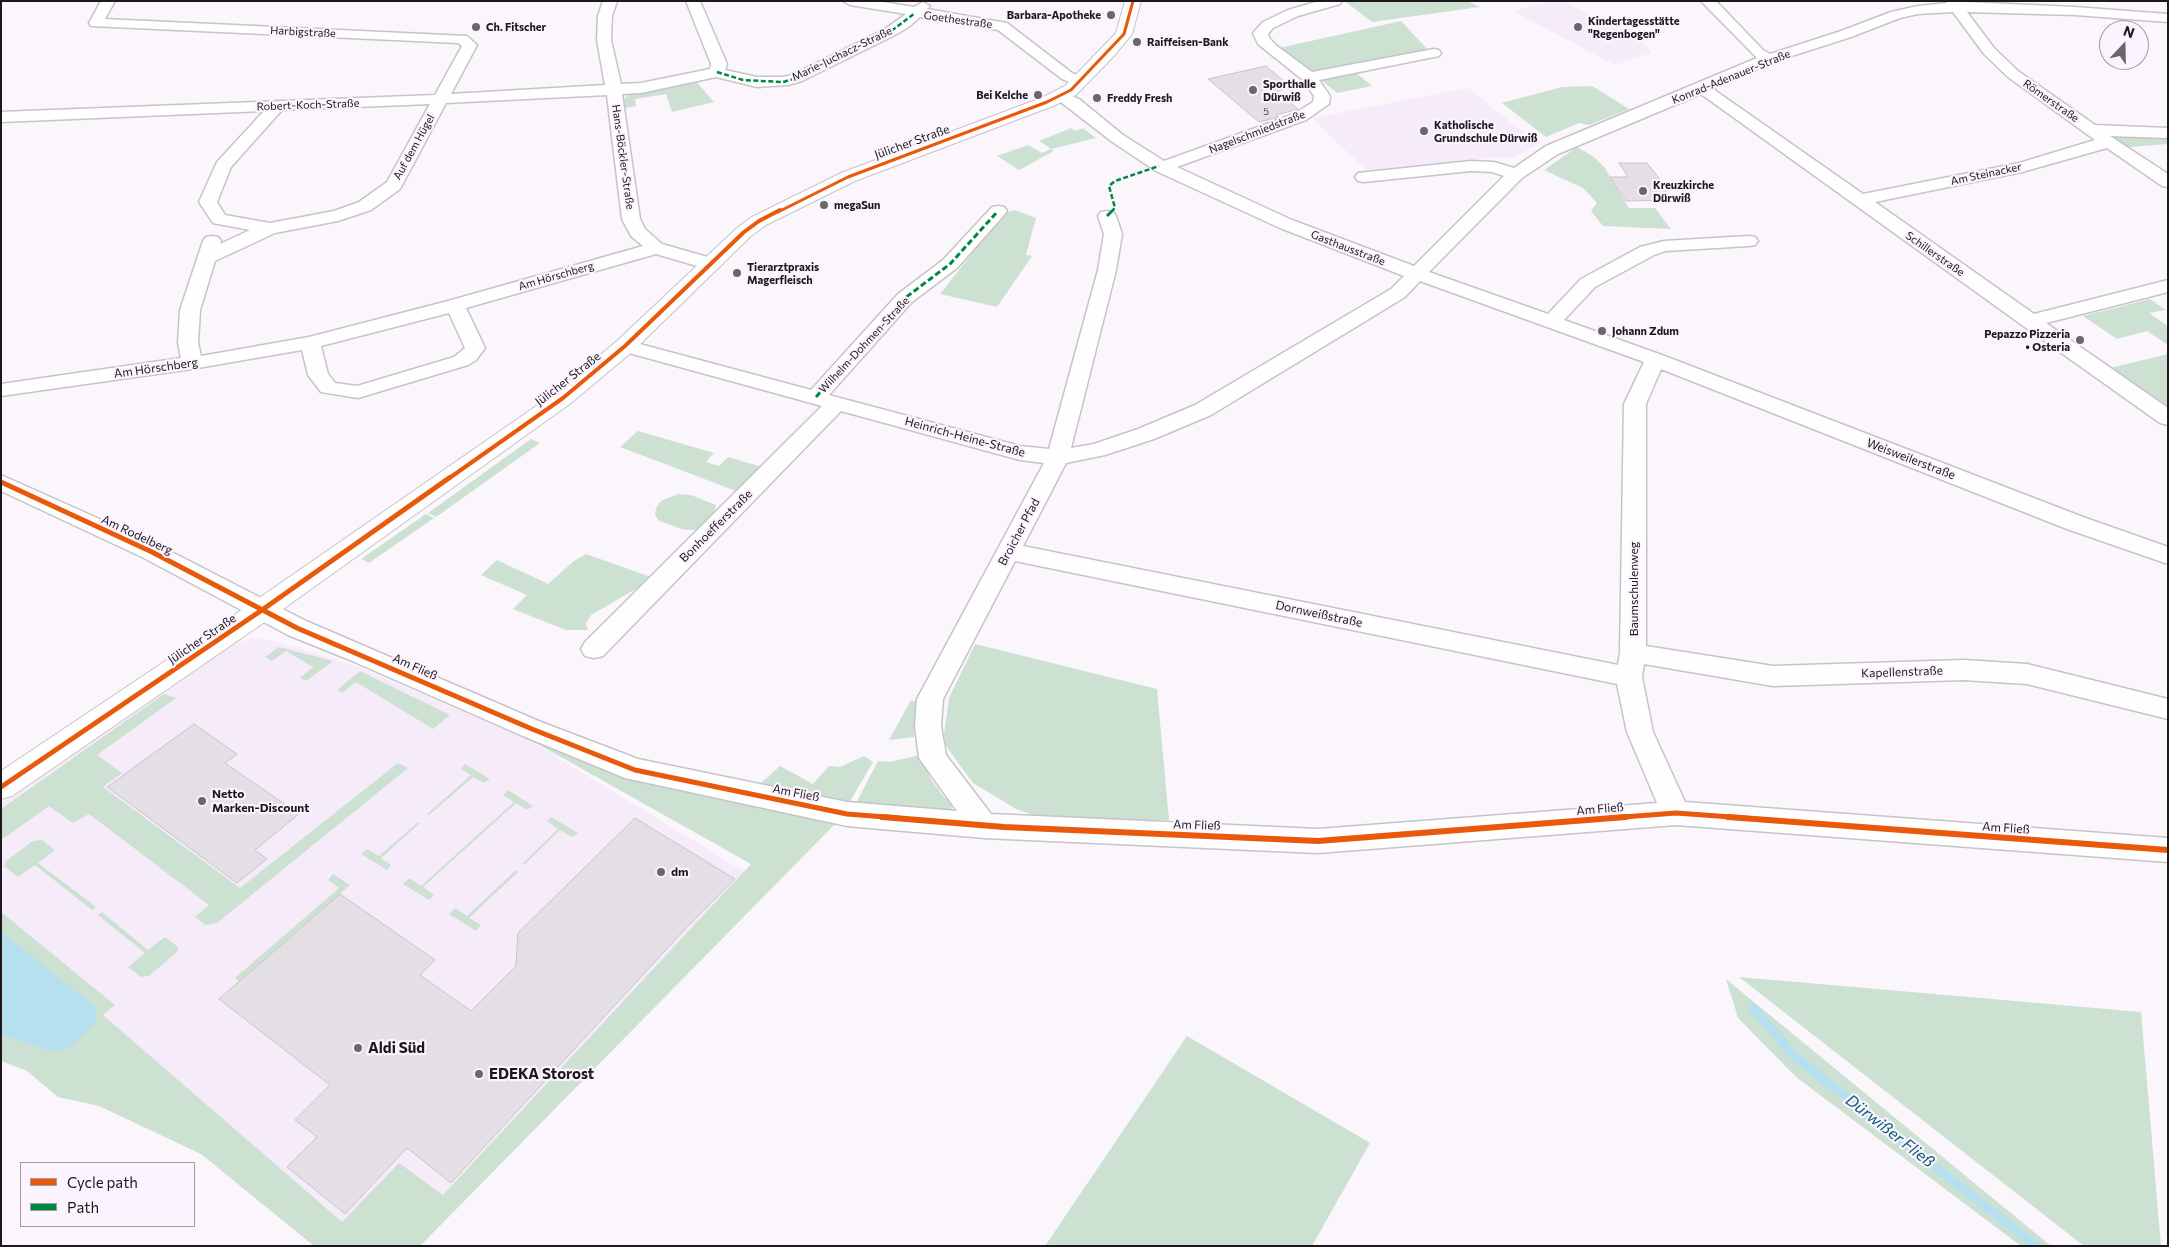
<!DOCTYPE html>
<html>
<head>
<meta charset="utf-8">
<style>
	body { margin:0 }
	#map { position:relative; width:2169px; height:1247px; overflow:hidden; background:#faf6fb; font-family:Commissioner,sans-serif }
	canvas { display:block }
	.frame { position:absolute; inset:0; border:2px solid #1c181d; pointer-events:none }
	.legend { position:absolute; left:20px; top:1162px; width:175px; height:65px; box-sizing:border-box; background:#fbf3fe; border:1px solid #a29ba4; margin:0; padding:6px 9px; list-style:none; font-size:15px; color:#1c181d }
	.legend li { display:flex; align-items:center; gap:10px; height:25px }
	.legend b { width:25px; border:1px solid #a29ba4 }
	.north { position:absolute; left:2099px; top:20px; width:50px; height:50px; box-sizing:border-box; background:#fbf3fe; border:1px solid #a29ba4; border-radius:50%; rotate:21deg; font-size:14px; font-weight:700; line-height:20px; text-align:center; color:#1c181d }
	.north::after { content:''; display:block; margin:auto; width:18px; height:22px; background:#6a666b; clip-path:polygon(50% 0,100% 100%,50% 72%,0 100%) }
</style>
</head>
<body>
<div id="map">
<canvas width="2169" height="1247"></canvas>
<div class="frame"></div>
<ul class="legend">
<li><b style="height:6px;background:#e8590c"></b>Cycle path</li>
<li><b style="height:6px;background:#00873e"></b>Path</li>
</ul>
<div class="north">N</div>
</div>
<script>
const g = document.querySelector('canvas').getContext('2d');
g.lineJoin = 'round';
function fill(path, color) {
  g.fillStyle = color;
  g.fill(path, 'evenodd');
}
function toPath(rows) {
  const path = new Path2D();
  for (const r of rows) {
    path.moveTo(r[0], r[1]);
    for (let i = 2; i < r.length; i += 2) path.lineTo(r[i], r[i + 1]);
  }
  return path;
}
function trace(path, color, width, dash) {
  g.strokeStyle = color;
  g.lineWidth = width;
  g.lineCap = dash ? 'butt' : 'round';
  g.setLineDash(dash || []);
  g.stroke(path);
}
function write(font, color, halo, rows, align = 'center') {
  g.font = font + ' Commissioner,sans-serif';
  g.lineWidth = 4.5;
  g.setLineDash([]);
  g.textBaseline = 'middle';
  g.strokeStyle = halo;
  g.fillStyle = color;
  for (const [text, x, y, turn = 0] of rows) {
    g.save();
    g.translate(x, y);
    g.rotate((+turn || 0) * Math.PI / 180);
    g.textAlign = isNaN(turn) ? turn : align;
    if (halo) g.strokeText(text, 0, 0);
    g.fillText(text, 0, 0);
    g.restore();
  }
}
fill(toPath([
	[1552,1,1563,1,1644,43,1651,53,1615,65,1513,11],
	[1468,88,1538,144,1512,158,1498,157,1369,173,1312,118],
	[253,638,279,642,353,665,524,737,748,874,406,1246,314,1246,1,947,1,804,234,644]
]), '#f6ecf9');
fill(toPath([
	[1467,1,1480,7,1372,22,1346,2],
	[1401,21,1429,51,1308,73,1279,48],
	[1355,72,1372,86,1337,93,1320,79],
	[694,79,714,102,672,112,666,94,635,99,636,106,625,108,624,99,627,95],
	[1592,86,1629,109,1589,125,1579,123,1546,137,1502,103,1562,87],
	[1071,128,1075,131,1083,128,1096,138,1051,149,1039,141],
	[2114,134,2168,134,2168,144,2131,147,2123,145,2112,138],
	[1028,145,1042,153,1051,149,1054,151,1019,170,997,156],
	[1577,147,1594,157,1604,167,1629,208,1655,208,1671,229,1603,226,1591,211,1597,203,1583,188,1544,170],
	[1015,210,1036,218,1026,255,1032,256,997,307,940,294,1003,214],
	[2150,299,2166,310,2149,313,2168,326,2168,345,2147,331,2117,339,2083,316],
	[2168,354,2168,413,2106,369],
	[638,431,714,453,706,462,719,466,728,457,762,467,736,491,620,447],
	[531,439,540,443,436,517,428,513],
	[678,494,691,495,716,505,714,514,697,530,685,530,659,521,655,515,656,508,661,501],
	[426,514,434,518,369,563,361,559],
	[586,554,651,577,641,586,591,615,586,624,588,630,566,630,513,609,527,595,481,575,497,560,548,584,574,561],
	[975,644,1157,689,1169,820,1058,823,1016,809,973,783,946,746,944,734,949,698],
	[279,647,333,661,306,681,300,678,313,667,286,651,272,661,265,657],
	[360,671,450,715,433,729,356,682,342,693,337,690],
	[164,694,176,698,97,755,122,773,103,787,240,888,398,763,408,768,217,923,205,925,195,917,209,905,89,814,73,823,49,806,1,840,1,809],
	[911,700,917,702,914,737,889,740],
	[520,734,837,822,420,1246,314,1246,201,1154,99,1106,58,1097,27,1071,1,1061,1,912,115,1005,103,1015,342,1222,399,1163,443,1195,751,864],
	[919,755,931,779,943,796,951,803,952,813,853,809,878,761,890,762],
	[864,756,873,762,846,808,753,790,780,766,813,784,829,766,840,767],
	[465,764,490,779,484,783,473,777,429,815,427,814,471,775,461,769],
	[508,790,533,806,527,810,516,803,423,887,434,895,429,900,403,884,409,878,421,886,514,802,503,795],
	[551,817,578,833,572,837,560,830,524,865,522,864,558,829,547,821],
	[418,822,420,823,381,858,391,865,387,870,361,854,367,849,379,856],
	[42,840,55,850,38,863,96,907,92,910,35,865,18,877,4,866,6,861,33,841],
	[516,870,518,872,469,918,481,925,476,931,449,914,455,908,467,916],
	[333,874,350,885,239,981,235,978,339,888,328,880],
	[102,912,148,950,165,937,178,947,177,952,149,976,141,977,128,967,145,953,98,915],
	[1739,977,2141,1012,2161,1246,2084,1246],
	[1726,979,2051,1246,2021,1246,1796,1077,1738,1018],
	[1187,1036,1370,1143,1312,1246,1045,1246]
]), '#cce1d2');
fill(toPath([
	[1,932,97,1008,95,1023,69,1048,50,1051,1,1035]
]), '#b6e0f0');
trace(toPath([
	[1753,1008,1794,1056,2036,1246]
]), '#b6e0f0', 9);
const building = toPath([
	[1266,66,1292,88,1277,91,1298,109,1276,115,1279,117,1259,122,1208,79,1266,66],
	[1619,163,1647,163,1662,182,1660,182,1672,200,1626,201,1610,177,1628,177,1619,163],
	[194,724,237,754,225,763,299,814,255,850,267,859,237,883,107,787,194,724],
	[635,818,735,879,687,927,451,1183,407,1148,345,1214,287,1167,317,1137,295,1120,330,1085,219,999,340,894,435,960,420,975,471,1011,516,966,518,933,635,818]
]);
fill(building, '#e3dfe4');
trace(building, '#c8c4c9', 1);
const minor = toPath([
	[101,1,115,1,105,19,467,36,477,45,451,94,605,85,597,40,598,16,603,1,617,1,612,16,611,40,621,84,641,83,710,69,711,64,686,1,700,1,727,64,725,70,757,77,782,77,792,75,885,29,906,14,850,5,843,1,877,1,914,7,923,2,930,6,927,9,1007,23,1072,73,1085,78,1088,81,1085,84,1080,86,1062,79,998,30,920,17,910,26,895,35,802,81,788,85,757,87,716,77,641,93,622,94,640,219,645,229,662,244,718,260,720,264,718,268,711,270,656,254,466,308,485,348,476,360,468,365,358,398,321,392,308,375,302,350,192,369,1,396,1,384,181,358,178,343,180,310,203,241,206,237,212,236,218,237,221,241,220,244,250,230,213,223,199,202,217,162,264,111,1,122,1,112,435,95,462,46,458,43,91,26,89,23,101,1],
	[607,95,622,219,631,236,643,246,448,301,309,337,201,356,198,343,200,310,215,261,275,233,338,221,371,210,400,189,446,103,607,95],
	[430,104,387,182,359,202,334,211,270,223,225,215,217,202,231,167,282,110,430,104],
	[449,313,465,348,454,357,357,386,335,383,328,374,321,346,449,313],
	[1319,1,1342,1,1340,4,1298,16,1273,28,1268,34,1270,39,1277,46,1312,72,1434,49,1439,50,1441,53,1439,56,1319,80,1330,96,1329,104,1306,120,1177,167,1292,220,1414,266,1504,176,1492,172,1471,171,1364,182,1358,181,1355,177,1358,173,1471,161,1494,162,1514,168,1546,146,1757,58,1701,1,1716,1,1763,50,1770,54,1841,31,1891,12,1918,6,1947,3,1945,1,2075,7,2168,14,2168,22,2075,15,1967,12,1994,48,2018,71,2095,125,2168,128,2168,138,2110,136,2168,174,2168,187,2162,186,2107,148,2022,172,1875,202,2034,314,2168,280,2168,292,2046,323,2168,408,2168,425,2160,423,2022,325,1701,94,1558,154,1522,178,1429,272,1548,314,1581,279,1640,247,1664,241,1749,236,1755,237,1758,241,1755,245,1749,246,1665,251,1654,255,1595,287,1564,320,1662,355,2083,517,2168,547,2168,564,2067,529,1661,369,1646,404,1646,646,1773,666,1964,660,2027,664,2168,699,2168,719,2027,684,1964,680,1773,686,1644,664,1642,677,1653,732,1685,802,2168,838,2168,862,1676,825,1318,853,984,838,847,826,625,778,523,736,350,660,288,635,144,558,1,491,1,475,160,546,306,621,541,722,638,759,847,802,957,811,919,758,915,726,917,699,1044,463,1020,460,841,411,603,656,594,658,585,656,581,649,585,642,822,406,618,350,615,346,618,342,625,340,811,390,898,294,943,260,992,207,998,206,1004,207,1007,211,1004,215,957,268,912,302,829,395,1020,446,1049,449,1098,270,1104,234,1098,216,1101,212,1107,211,1113,212,1116,216,1122,234,1116,270,1071,448,1094,444,1138,429,1195,405,1391,289,1404,276,1280,228,1156,171,1111,141,1053,96,1055,93,1061,91,1079,99,1123,135,1164,161,1294,114,1313,102,1314,96,1303,80,1258,44,1253,33,1263,22,1288,10,1319,1],
	[1953,12,1984,54,2008,77,2095,140,2019,163,1863,194,1713,89,1773,62,1851,37,1900,18,1918,14,1953,12],
	[1420,281,1644,362,1624,404,1620,653,1618,665,1023,546,1066,463,1105,455,1154,439,1211,415,1405,297,1420,281],
	[1015,561,1617,684,1627,732,1657,803,1318,829,991,814,946,755,941,726,943,699,1015,561]
]);
const tertiary = toPath([
	[1125,1,1141,1,1132,34,1112,58,1077,94,1053,106,855,181,766,225,751,236,633,351,571,403,272,617,12,796,1,799,1,771,252,603,555,393,617,341,737,228,752,217,841,173,1041,98,1065,86,1116,33,1125,1]
]);
trace(minor, '#c7c3c8', 3);
trace(tertiary, '#c7c3c8', 2);
fill(minor, '#fefefe');
fill(tertiary, '#fefefe');
trace(toPath([
	[717,72,743,80,783,82,797,78,890,32,915,13],
	[1111,212,1115,208,1109,186,1115,181,1159,166]
]), '#00873e', 2.5, [5, 2.5]);
trace(toPath([
	[1107,216,1113,210],
	[816,397,905,298,950,264,998,211]
]), '#00873e', 3, [6, 3]);
trace(toPath([
	[778,212,848,177,1047,102,1071,90,1124,34,1133,1]
]), '#e8590c', 3);
trace(toPath([
	[448,479,563,398,625,346,744,232,759,221,780,210]
]), '#e8590c', 4);
trace(toPath([
	[1,482,152,552,297,628,532,729,635,770,847,814,898,818],
	[1,787,262,610,449,478],
	[1610,818,1676,813,1745,818]
]), '#e8590c', 5);
trace(toPath([
	[882,817,1004,827,1318,841,1626,817],
	[1728,817,2168,850]
]), '#e8590c', 6);
for (const [x, y, r, color] of [
	[1111,15,5,"#6a666b"],
	[476,27,5,"#6a666b"],
	[1578,27,5,"#6a666b"],
	[1137,42,5,"#6a666b"],
	[1253,90,5,"#6a666b"],
	[1038,95,5,"#6a666b"],
	[1097,98,5,"#6a666b"],
	[1424,131,5,"#6a666b"],
	[1643,191,5,"#6a666b"],
	[824,205,5,"#6a666b"],
	[737,273,5,"#6a666b"],
	[1602,331,5,"#6a666b"],
	[2080,340,5,"#6a666b"],
	[202,801,5,"#6a666b"],
	[661,872,5,"#6a666b"],
	[358,1048,5,"#6a666b"],
	[479,1074,5,"#6a666b"]
]) {
  const dot = new Path2D();
  dot.arc(x, y, r, 0, 2 * Math.PI);
  g.fillStyle = color;
  g.fill(dot);
  trace(dot, '#fbf3fe', 2);
}
write('10px', '#4f4b50', null, [
	["5",1266,112]
]);
write('bold 11px', '#1c181d', '#fbf3fe', [
	["Barbara-Apotheke",1101,15,"right"],
	["Kindertagesstätte",1588,21],
	["\"Regenbogen\"",1588,34],
	["Ch. Fitscher",486,27],
	["Raiffeisen-Bank",1147,42],
	["Sporthalle",1263,84],
	["Dürwiß",1263,97],
	["Bei Kelche",1028,95,"right"],
	["Freddy Fresh",1107,98],
	["Katholische",1434,125],
	["Grundschule Dürwiß",1434,138],
	["Kreuzkirche",1653,185],
	["Dürwiß",1653,198],
	["megaSun",834,205],
	["Tierarztpraxis",747,267],
	["Magerfleisch",747,280],
	["Johann Zdum",1612,331],
	["Pepazzo Pizzeria",2070,334,"right"],
	["• Osteria",2070,347,"right"]
], 'left');
write('11px', '#1c181d', '#fbf3fe', [
	["Goethestraße",958,20,8],
	["Harbigstraße",303,32,3],
	["Marie-Juchacz-Straße",842,54,-26],
	["Konrad-Adenauer-Straße",1731,77,-22],
	["Römerstraße",2051,101,35],
	["Robert-Koch-Straße",308,105,-2],
	["Nagelschmiedstraße",1257,132,-21],
	["Auf dem Hügel",414,147,-61],
	["Hans-Böckler-Straße",623,157,82],
	["Am Steinacker",1986,174,-12],
	["Gasthausstraße",1348,248,21],
	["Schillerstraße",1935,254,35],
	["Am Hörschberg",556,276,-16],
	["Wilhelm-Dohmen-Straße",864,345,-47]
]);
write('12px', '#1c181d', '#fbf3fe', [
	["Jülicher Straße",912,142,-20],
	["Am Hörschberg",156,368,-8],
	["Jülicher Straße",568,379,-38],
	["Heinrich-Heine-Straße",965,437,15],
	["Weisweilerstraße",1911,459,21],
	["Bonhoefferstraße",716,526,-45],
	["Broicher Pfad",1019,532,-62],
	["Am Rodelberg",137,535,25],
	["Baumschulenweg",1634,589,-90],
	["Dornweißstraße",1319,614,12],
	["Jülicher Straße",202,639,-34],
	["Am Fließ",415,667,24],
	["Kapellenstraße",1902,672,-2],
	["Am Fließ",796,793,11],
	["Am Fließ",1600,809,-5],
	["Am Fließ",1197,825,2],
	["Am Fließ",2006,828,4]
]);
write('bold 12px', '#1c181d', '#fbf3fe', [
	["Netto",212,794],
	["Marken-Discount",212,808],
	["dm",671,872]
], 'left');
write('bold 15px', '#1c181d', '#fbf3fe', [
	["Aldi Süd",368,1048],
	["EDEKA Storost",489,1074]
], 'left');
write('italic 16px', '#075d73', '#fbf3fe', [
	["Dürwißer Fließ",1890,1131,38]
]);
</script>
</body>
</html>
